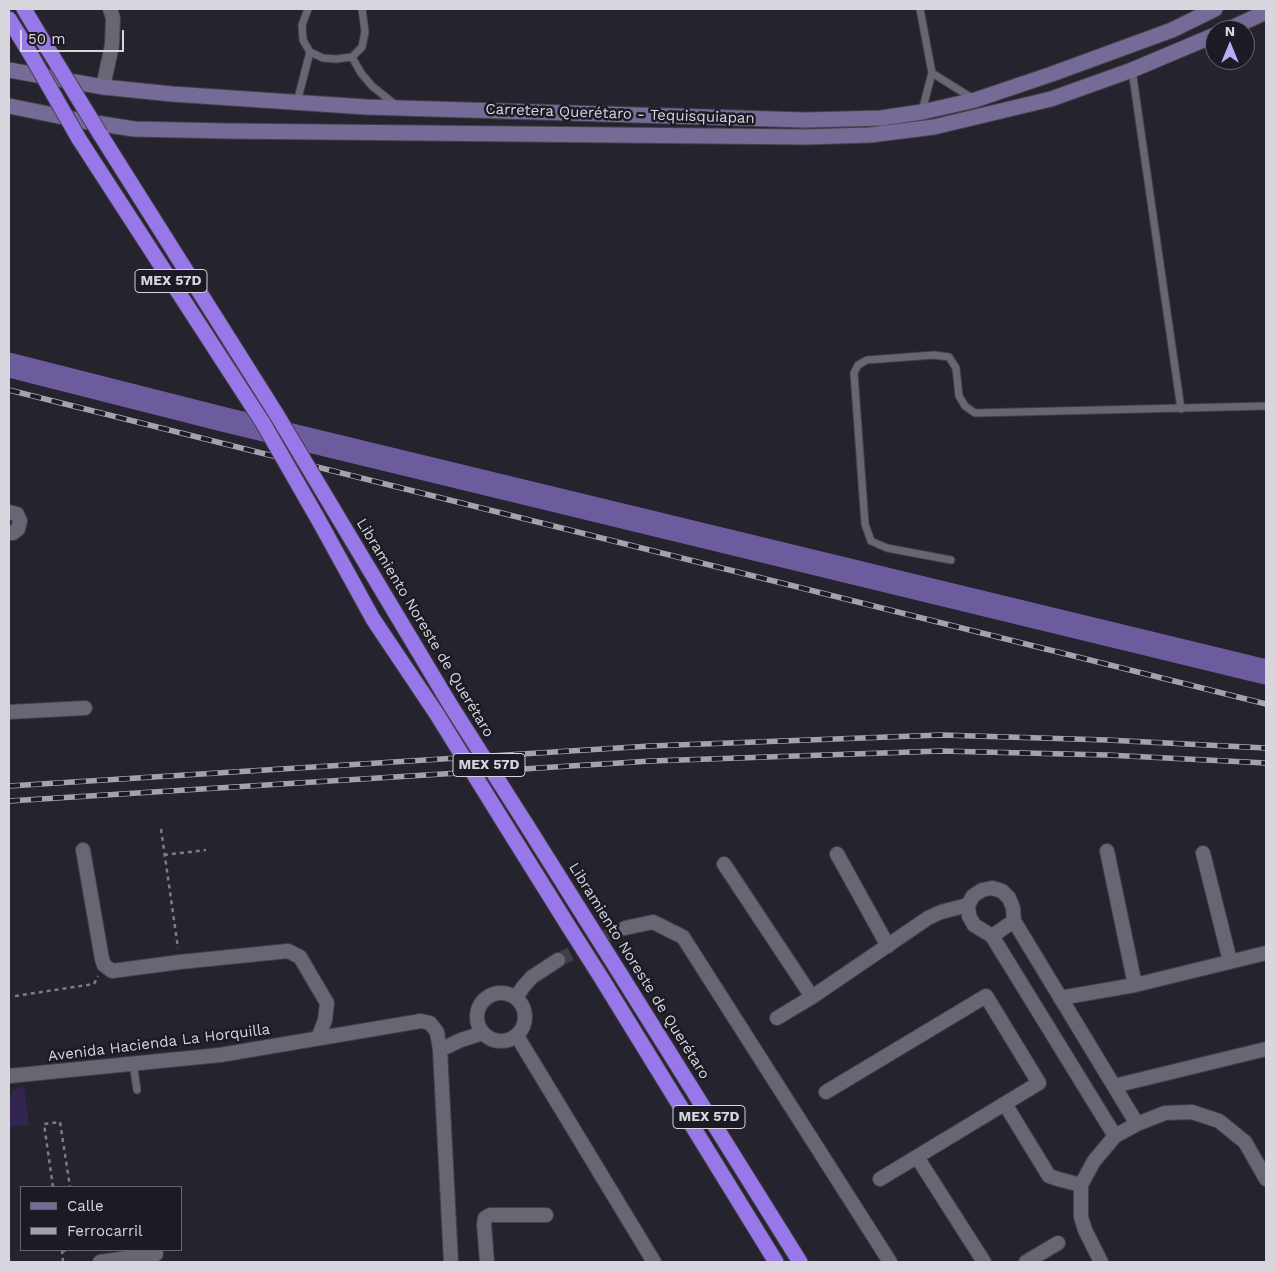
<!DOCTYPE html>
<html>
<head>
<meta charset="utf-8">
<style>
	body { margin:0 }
	#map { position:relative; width:1275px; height:1271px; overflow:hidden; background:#25232e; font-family:"Work Sans",sans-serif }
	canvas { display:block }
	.frame { position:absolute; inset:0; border:10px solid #d7d6dd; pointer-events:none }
	.legend { position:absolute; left:20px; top:1186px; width:162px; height:65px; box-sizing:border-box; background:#1c1a24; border:1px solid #67656e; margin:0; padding:6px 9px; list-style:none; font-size:15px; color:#d7d6dd }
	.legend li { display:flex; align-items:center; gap:10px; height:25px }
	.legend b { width:25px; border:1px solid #67656e }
	.north { position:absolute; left:1205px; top:20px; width:50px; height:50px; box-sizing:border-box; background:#1c1a24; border:1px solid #67656e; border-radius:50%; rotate:0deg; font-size:14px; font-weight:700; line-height:20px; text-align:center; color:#d7d6dd }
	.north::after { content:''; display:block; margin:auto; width:18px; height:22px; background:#bbaaf6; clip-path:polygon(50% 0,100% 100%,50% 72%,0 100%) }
	.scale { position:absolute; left:20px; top:30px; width:104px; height:22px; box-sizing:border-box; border:2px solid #d7d6dd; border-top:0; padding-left:6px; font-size:15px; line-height:18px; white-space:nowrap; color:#d7d6dd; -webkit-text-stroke:4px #1c1a24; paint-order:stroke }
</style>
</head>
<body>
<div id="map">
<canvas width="1275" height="1271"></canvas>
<div class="frame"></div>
<ul class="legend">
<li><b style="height:6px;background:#766b96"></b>Calle</li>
<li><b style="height:6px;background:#a4a3ab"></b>Ferrocarril</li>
</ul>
<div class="north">N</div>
<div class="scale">50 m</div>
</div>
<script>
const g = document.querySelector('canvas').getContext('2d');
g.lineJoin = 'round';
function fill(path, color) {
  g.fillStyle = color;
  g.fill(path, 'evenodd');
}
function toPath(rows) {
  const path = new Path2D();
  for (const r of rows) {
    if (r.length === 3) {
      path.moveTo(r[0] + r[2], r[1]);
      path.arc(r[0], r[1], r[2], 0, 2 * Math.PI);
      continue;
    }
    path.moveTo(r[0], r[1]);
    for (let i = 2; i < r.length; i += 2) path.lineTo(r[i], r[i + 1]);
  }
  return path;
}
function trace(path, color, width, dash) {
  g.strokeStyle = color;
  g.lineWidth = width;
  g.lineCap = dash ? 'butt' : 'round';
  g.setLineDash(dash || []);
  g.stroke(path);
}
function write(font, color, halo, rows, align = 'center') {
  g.font = font + ' "Work Sans",sans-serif';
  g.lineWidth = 5;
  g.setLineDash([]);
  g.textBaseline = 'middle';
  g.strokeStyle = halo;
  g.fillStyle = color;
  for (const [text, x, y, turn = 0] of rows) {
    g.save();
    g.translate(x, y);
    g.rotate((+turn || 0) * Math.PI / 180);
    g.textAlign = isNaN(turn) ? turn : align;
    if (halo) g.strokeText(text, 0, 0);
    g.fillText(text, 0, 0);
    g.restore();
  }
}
fill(toPath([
	[24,1087,29,1125,9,1127,9,1097,14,1090]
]), '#322552');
trace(toPath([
	[9,365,222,419,1266,672]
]), '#6d5c9d', 25);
trace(toPath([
	[558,960,625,928]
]), '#403e48', 14, [14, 7]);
const lane = toPath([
	[920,9,932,73,922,111],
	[310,52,323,58,336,59,352,57,362,47,365,32,362,9],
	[352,57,361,73,372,86,397,106],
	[1132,70,1181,409],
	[932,73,972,98],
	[297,102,310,52,303,40,302,25,308,9],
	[951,560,887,548,871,541,865,524,854,373,858,365,867,360,934,355,949,357,956,368,959,396,965,406,975,413,1266,406],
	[133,1063,137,1090]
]);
const street = toPath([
	[103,87,112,45,113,18,110,9],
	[9,512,17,514,20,521,18,529,13,533,9,533],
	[9,712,85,708],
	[83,850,102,959,104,965,112,971,180,962,288,951,300,957,327,1003,325,1020,318,1038],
	[1107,851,1135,985],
	[1203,853,1230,961],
	[837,854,888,946],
	[724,864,812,997],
	[625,928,653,922,683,937,890,1262],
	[992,936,1014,921],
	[501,1017,24],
	[516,998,523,987,532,977,558,960],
	[1060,998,1135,985,1266,953],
	[777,1018,812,997,928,918,941,912,968,905],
	[517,1036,654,1262],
	[440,1050,461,1040,483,1033],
	[9,1076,220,1055,421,1021,430,1023,437,1032,440,1050,451,1262],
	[1114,1086,1266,1049],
	[826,1092,986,996,1039,1083,880,1179],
	[1005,1104,1049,1176,1058,1179,1081,1185],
	[1115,1136,992,936,974,925,969,916,968,905,973,896,982,890,992,888,1002,891,1009,898,1013,908,1014,921,1137,1124],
	[917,1157,984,1262],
	[100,1262,156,1254],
	[487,1262,484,1224,485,1218,490,1215,546,1215],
	[1026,1262,1058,1243],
	[1101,1262,1085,1230,1081,1217,1081,1185,1094,1161,1115,1136,1137,1124,1165,1113,1192,1112,1219,1121,1245,1142,1266,1179]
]);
const secondary = toPath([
	[1227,30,1266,12],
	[9,70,103,87,172,94,366,107,806,120,881,118,922,112,975,100,1052,74,1172,30,1215,9],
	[9,106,83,121,134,129,227,131,807,137,870,135,934,127,1051,99,1132,70,1215,35]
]);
const highway = toPath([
	[24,9,48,49],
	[9,19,31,55],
	[100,134,277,415],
	[79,139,263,423],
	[332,507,451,706],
	[318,519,373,619,436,713],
	[526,824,585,918],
	[506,826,569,927],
	[619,972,800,1262],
	[602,979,776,1262]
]);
trace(lane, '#42414a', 9);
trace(street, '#42414a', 16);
trace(secondary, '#42414a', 17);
trace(highway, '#42414a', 17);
trace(toPath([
	[161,829,178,948],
	[164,855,206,850],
	[15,996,94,984,98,976],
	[53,1187,44,1124,60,1122,70,1187],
	[62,1250,63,1262],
	[62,1251,71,1250],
	[9,1257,9,1262]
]), '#7d7c85', 2.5, [4, 4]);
trace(lane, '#686673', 7);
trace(street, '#686673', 14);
trace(secondary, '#766b96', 15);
trace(highway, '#9878e8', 15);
const rail = toPath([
	[9,390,1266,704],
	[9,786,650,746,941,735,1107,740,1266,748],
	[9,801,651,761,941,751,1107,755,1266,763]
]);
trace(rail, '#a4a3ab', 5.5);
trace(rail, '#1c1a24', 4, [11]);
const highwayBridge = toPath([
	[48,49,100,134],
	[31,55,79,139],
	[277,415,332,507],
	[263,423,318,519],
	[451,706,526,824],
	[436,713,506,826],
	[585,918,619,972],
	[569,927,602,979]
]);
trace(highwayBridge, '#42414a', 17, []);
trace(highwayBridge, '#9878e8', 15);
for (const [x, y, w] of [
	[171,281,72],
	[489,765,72],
	[709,1117,72]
]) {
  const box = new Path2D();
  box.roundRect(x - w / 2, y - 11.5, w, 23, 4);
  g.fillStyle = '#1c1a24';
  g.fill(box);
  trace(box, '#d7d6dd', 1);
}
write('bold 14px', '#d7d6dd', null, [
	["MEX 57D",171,281],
	["MEX 57D",489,765],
	["MEX 57D",709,1117]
]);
write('15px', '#d7d6dd', '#1c1a24', [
	["Carretera Querétaro - Tequisquiapan",620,114,2],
	["Libramiento Noreste de Querétaro",425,628,59],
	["Libramiento Noreste de Querétaro",639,971,58],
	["Avenida Hacienda La Horquilla",159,1043,-7]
]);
</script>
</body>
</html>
